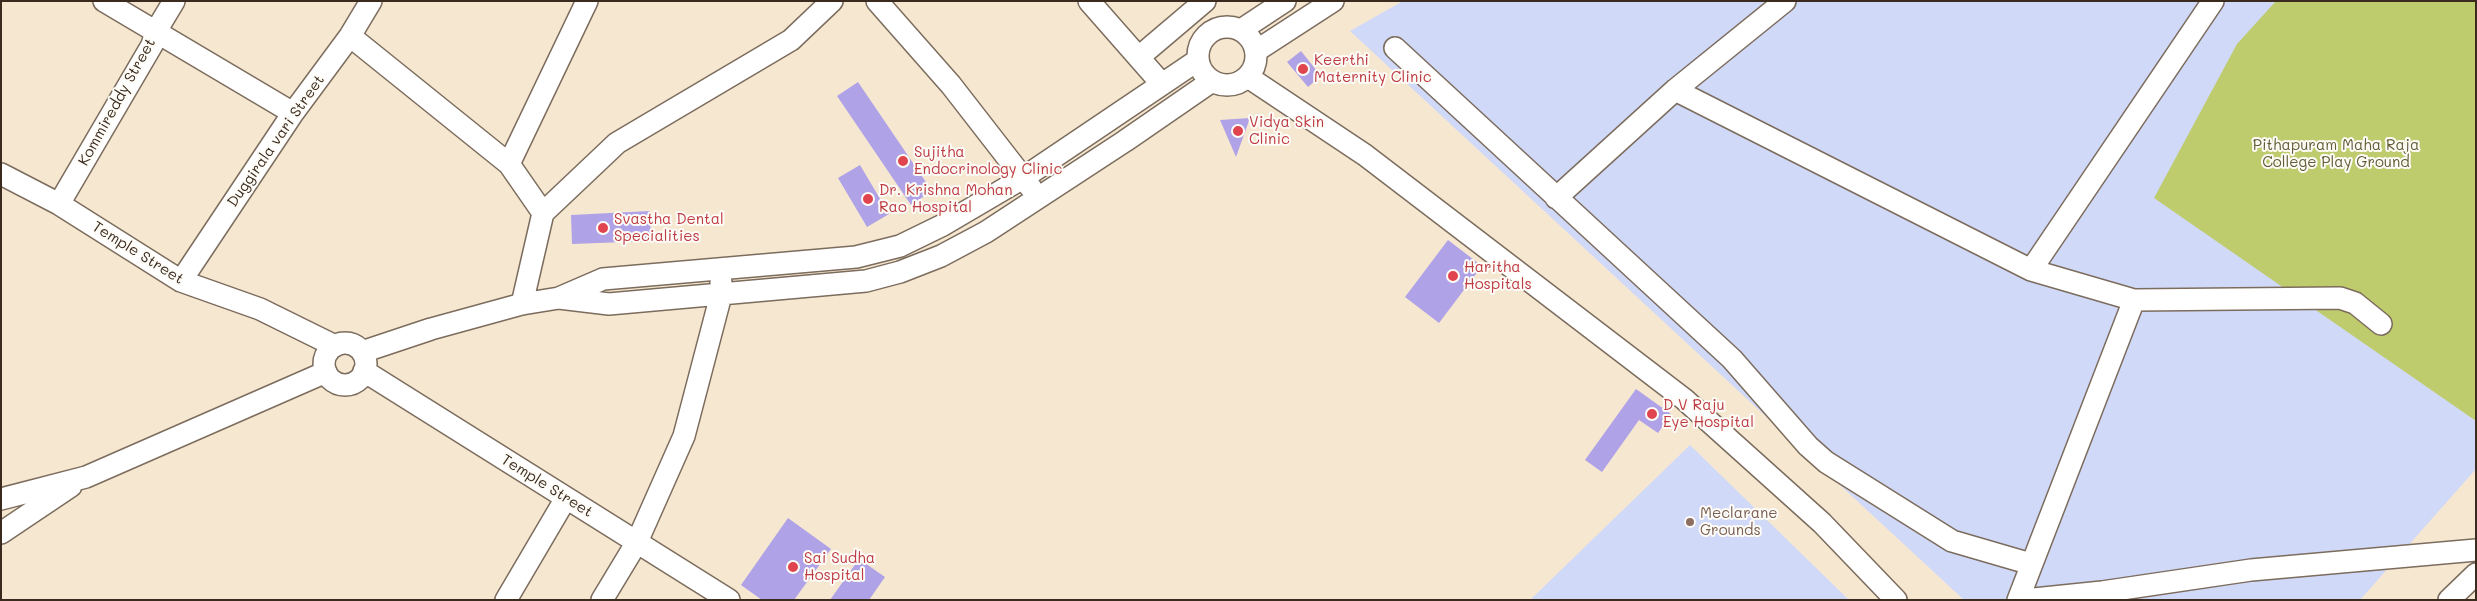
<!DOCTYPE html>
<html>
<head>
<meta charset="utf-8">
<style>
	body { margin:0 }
	#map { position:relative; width:2477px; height:601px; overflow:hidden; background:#f6e7d1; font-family:Mali,sans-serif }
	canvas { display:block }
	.frame { position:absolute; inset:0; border:2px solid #3b2a1e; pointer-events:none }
</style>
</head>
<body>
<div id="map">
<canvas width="2477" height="601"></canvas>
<div class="frame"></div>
</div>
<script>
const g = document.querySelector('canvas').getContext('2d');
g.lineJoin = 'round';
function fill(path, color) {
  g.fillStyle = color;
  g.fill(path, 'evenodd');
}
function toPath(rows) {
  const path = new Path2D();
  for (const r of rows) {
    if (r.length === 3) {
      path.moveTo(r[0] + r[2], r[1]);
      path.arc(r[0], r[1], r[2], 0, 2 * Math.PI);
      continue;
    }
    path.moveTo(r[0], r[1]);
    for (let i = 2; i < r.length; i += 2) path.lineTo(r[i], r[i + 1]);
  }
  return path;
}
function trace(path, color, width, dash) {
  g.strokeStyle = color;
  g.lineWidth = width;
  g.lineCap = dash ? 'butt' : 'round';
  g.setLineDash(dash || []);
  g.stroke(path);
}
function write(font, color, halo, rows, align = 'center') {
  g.font = font + ' Mali,sans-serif';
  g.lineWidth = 4;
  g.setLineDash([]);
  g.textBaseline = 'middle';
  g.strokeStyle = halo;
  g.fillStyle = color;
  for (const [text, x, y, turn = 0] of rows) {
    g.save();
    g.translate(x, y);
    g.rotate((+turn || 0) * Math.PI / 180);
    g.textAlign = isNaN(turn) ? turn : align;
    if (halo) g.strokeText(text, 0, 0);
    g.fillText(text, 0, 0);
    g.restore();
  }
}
fill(toPath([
	[1403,1,2476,1,2476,469,2360,600,1964,600,1350,31],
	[1690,445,1849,600,1530,600]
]), '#d1d9f9');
fill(toPath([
	[2276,1,2476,1,2476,421,2154,198,2237,44]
]), '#bfcc6e');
fill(toPath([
	[1301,51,1321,76,1308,87,1287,62],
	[858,82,932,191,911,205,837,96],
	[1250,118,1236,157,1220,120],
	[860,165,889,214,867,227,838,178],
	[650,211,651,241,572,244,571,215],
	[1448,240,1482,266,1439,323,1405,297],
	[1636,389,1671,414,1658,433,1639,420,1602,472,1585,460],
	[788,518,831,549,794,600,762,600,741,585],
	[859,559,885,577,869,600,830,600]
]), '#afa2e7');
const minor = toPath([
	[104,1,293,113],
	[877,1,951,85,1031,188],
	[1089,1,1161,83],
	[1227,56,29],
	[1241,30,1285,1],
	[350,36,509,164,543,213,522,304],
	[1395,48,1732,359,1808,446,1826,462,1952,541,2031,564],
	[1256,51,1333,1],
	[1139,57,1205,1],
	[1248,77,1365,155,1684,399,1822,523,1896,600],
	[1675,90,2031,270,2134,300,2340,298,2355,303,2381,324],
	[509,164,587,1],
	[1,174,59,204,181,281,260,309,335,346],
	[1556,198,1675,90,1785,1],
	[59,204,152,45,156,31,174,1],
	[543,213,617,143,791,40,832,1],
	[2031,270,2213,1],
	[181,281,293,113,350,36,371,1],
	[559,298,609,304,866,281,900,272,941,256,986,232,1125,141,1212,81],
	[345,364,21],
	[362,352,431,329,522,304,559,298,603,279,856,257,900,246,943,225,1023,178,1198,60],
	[364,371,729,600],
	[1,499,86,477,326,372],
	[1,533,71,486],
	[506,600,566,498],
	[602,600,637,542,684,436,721,295,721,282],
	[2018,600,2134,300],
	[2024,600,2102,592,2251,570,2476,550],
	[2449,600,2476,574]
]);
trace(minor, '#7c6c5d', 24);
trace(minor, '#fff', 21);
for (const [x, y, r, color] of [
	[1303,69,6,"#e0444e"],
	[1238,131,6,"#e0444e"],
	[903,161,6,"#e0444e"],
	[868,199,6,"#e0444e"],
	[603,228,6,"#e0444e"],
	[1453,276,6,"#e0444e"],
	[1652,414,6,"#e0444e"],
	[1690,522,5,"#8d6e63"],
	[793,567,6,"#e0444e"]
]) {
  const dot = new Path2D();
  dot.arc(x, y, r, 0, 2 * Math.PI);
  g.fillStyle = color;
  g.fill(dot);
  trace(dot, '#fdfcf7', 2);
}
write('15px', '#be3a42', '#fdfcf7', [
	["Keerthi",1314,60],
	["Maternity Clinic",1314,77],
	["Vidya Skin",1249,122],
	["Clinic",1249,139],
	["Sujitha",914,152],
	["Endocrinology Clinic",914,169],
	["Dr. Krishna Mohan",879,190],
	["Rao Hospital",879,207],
	["Svastha Dental",614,219],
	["Specialities",614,236],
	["Haritha",1464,267],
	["Hospitals",1464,284],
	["D V Raju",1663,405],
	["Eye Hospital",1663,422],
	["Sai Sudha",804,558],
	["Hospital",804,575]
], 'left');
write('15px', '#3b2a1e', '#fdfcf7', [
	["Kommireddy Street",117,102,-61],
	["Duggirala vari Street",276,141,-55],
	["Temple Street",138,253,32],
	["Temple Street",547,486,32]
]);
write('15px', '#635b36', '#fdfcf7', [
	["Pithapuram Maha Raja",2336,145],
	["College Play Ground",2336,162]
]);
write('15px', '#785e54', '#fdfcf7', [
	["Meclarane",1700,513],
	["Grounds",1700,530]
], 'left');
</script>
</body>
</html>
